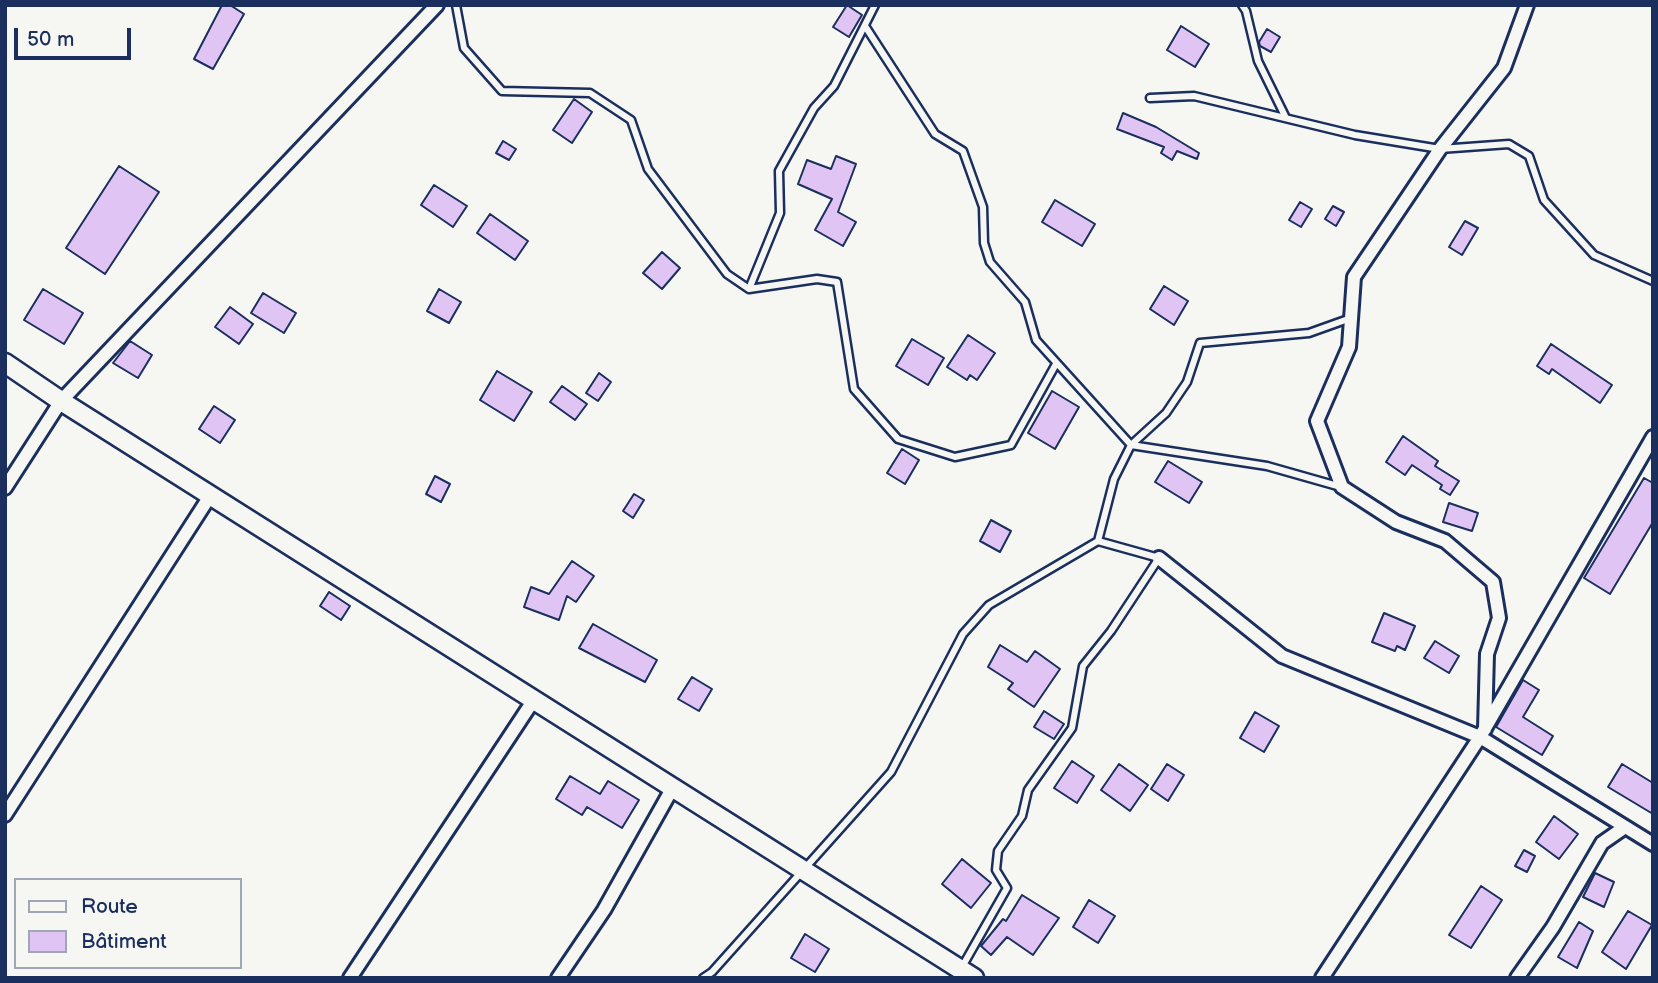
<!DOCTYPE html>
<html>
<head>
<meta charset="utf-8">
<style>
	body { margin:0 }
	#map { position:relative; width:1658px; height:983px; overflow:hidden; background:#f6f6f2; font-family:"Balsamiq Sans",sans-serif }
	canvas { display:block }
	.frame { position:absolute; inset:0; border:7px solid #1b2f5e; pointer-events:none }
	.legend { position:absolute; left:14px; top:878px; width:228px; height:91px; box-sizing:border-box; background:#f6f6f2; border:2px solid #9ea6b7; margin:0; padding:9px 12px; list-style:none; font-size:21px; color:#1b2f5e }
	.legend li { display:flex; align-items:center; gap:14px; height:35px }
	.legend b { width:35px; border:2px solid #9ea6b7 }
	.scale { position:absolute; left:14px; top:28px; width:117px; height:32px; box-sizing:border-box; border:4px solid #1b2f5e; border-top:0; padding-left:9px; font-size:21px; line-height:24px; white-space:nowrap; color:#1b2f5e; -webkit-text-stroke:5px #f6f6f2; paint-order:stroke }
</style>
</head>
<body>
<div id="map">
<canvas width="1658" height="983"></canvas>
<div class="frame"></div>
<ul class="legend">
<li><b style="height:9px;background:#f6f6f2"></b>Route</li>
<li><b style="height:19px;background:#e0c5f4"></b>Bâtiment</li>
</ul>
<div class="scale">50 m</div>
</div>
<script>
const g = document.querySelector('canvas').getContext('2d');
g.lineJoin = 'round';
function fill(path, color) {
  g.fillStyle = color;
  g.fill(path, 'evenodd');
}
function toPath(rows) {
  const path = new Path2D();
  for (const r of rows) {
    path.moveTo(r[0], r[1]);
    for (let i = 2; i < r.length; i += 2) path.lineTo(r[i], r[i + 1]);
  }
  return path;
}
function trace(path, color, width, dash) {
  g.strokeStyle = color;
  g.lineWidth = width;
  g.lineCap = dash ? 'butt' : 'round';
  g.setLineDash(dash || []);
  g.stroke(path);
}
const building = toPath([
	[222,5,230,5,244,14,213,69,194,59,222,5],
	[847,5,862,15,849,37,833,27,847,5],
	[1181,26,1209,44,1195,67,1167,50,1181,26],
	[1267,29,1280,37,1271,52,1260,46,1259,42,1267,29],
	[574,99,592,112,572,143,553,130,574,99],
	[1123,113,1156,127,1199,153,1197,159,1177,151,1172,160,1161,153,1164,147,1117,129,1123,113],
	[503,141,516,149,509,160,496,153,503,141],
	[836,156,856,164,838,212,856,222,843,246,815,230,832,199,798,184,807,160,831,169,836,156],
	[119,166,159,192,105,274,66,248,119,166],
	[434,185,467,206,453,227,421,205,434,185],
	[1055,200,1095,224,1082,246,1042,222,1055,200],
	[1300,202,1312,209,1301,227,1289,220,1300,202],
	[1333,206,1344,212,1336,226,1325,219,1333,206],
	[490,214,528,241,515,260,477,233,490,214],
	[1465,221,1478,228,1462,255,1449,247,1465,221],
	[662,252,680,268,662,289,643,273,662,252],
	[1164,286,1188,301,1174,325,1150,309,1164,286],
	[43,289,83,313,64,344,24,320,43,289],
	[439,289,461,302,449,323,427,311,439,289],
	[263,293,296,313,284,333,251,313,263,293],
	[230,307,253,324,239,344,215,327,230,307],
	[968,335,995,353,977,380,970,375,967,380,947,367,968,335],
	[912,339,944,358,928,385,896,366,912,339],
	[130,341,152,355,138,378,113,363,130,341],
	[1551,344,1612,385,1600,403,1552,369,1549,374,1537,366,1551,344],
	[497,371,532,392,514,421,480,400,497,371],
	[599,373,611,382,598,401,586,393,599,373],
	[562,386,587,404,575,420,550,402,562,386],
	[1052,391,1079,407,1055,449,1028,433,1052,391],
	[214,406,235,420,220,443,199,429,214,406],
	[1403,436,1438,461,1435,466,1459,481,1450,495,1440,489,1442,485,1412,465,1405,475,1386,462,1403,436],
	[902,449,919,460,905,484,887,473,902,449],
	[1168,461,1202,482,1189,503,1155,482,1168,461],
	[435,476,450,484,441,502,426,494,435,476],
	[1644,478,1653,483,1653,522,1610,594,1584,578,1644,478],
	[634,494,644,500,633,518,623,511,634,494],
	[1449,503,1478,513,1472,531,1443,522,1449,503],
	[991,520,1011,531,1000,552,980,541,991,520],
	[572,561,594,576,576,602,567,596,559,620,524,607,531,587,549,594,572,561],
	[329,592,350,606,341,620,320,606,329,592],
	[1384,613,1415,626,1405,650,1397,646,1395,651,1372,642,1384,613],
	[593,624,657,660,645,682,579,648,593,624],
	[1435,641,1459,656,1449,673,1424,658,1435,641],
	[1000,645,1027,662,1035,651,1060,669,1034,707,1008,689,1013,683,988,667,1000,645],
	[692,677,712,689,699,711,678,699,692,677],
	[1523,680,1539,690,1523,717,1553,736,1542,755,1496,727,1523,680],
	[1044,711,1064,724,1054,739,1034,727,1044,711],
	[1255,712,1279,726,1264,752,1240,738,1255,712],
	[1072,761,1094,776,1077,803,1054,788,1072,761],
	[1119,764,1148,785,1130,811,1101,790,1119,764],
	[1167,764,1184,775,1168,801,1151,789,1167,764],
	[1622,764,1653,783,1653,814,1608,787,1622,764],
	[570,776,600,794,608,781,639,800,622,828,587,807,582,815,556,799,570,776],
	[1554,816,1578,834,1559,859,1536,842,1554,816],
	[1524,850,1535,856,1527,872,1515,866,1524,850],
	[962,859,991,883,971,908,942,884,962,859],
	[1595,873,1614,882,1604,907,1583,897,1595,873],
	[1481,886,1502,900,1471,948,1449,935,1481,886],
	[1022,895,1059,918,1033,955,1007,937,991,955,981,946,1003,919,1006,921,1022,895],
	[1089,900,1115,916,1098,943,1073,927,1089,900],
	[1628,911,1652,925,1626,969,1602,952,1628,911],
	[1579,922,1593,931,1577,968,1558,957,1579,922],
	[805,934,829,949,815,972,791,958,805,934]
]);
fill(building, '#e0c5f4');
trace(building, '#1b2f5e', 2);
const lane = toPath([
	[456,5,464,48,502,91,590,93,631,120,648,169,727,274,749,289,817,279,837,282,854,389,898,439,955,457,1011,445,1056,364],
	[1242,5,1246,11,1258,61,1285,116],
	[865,26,935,134,963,151,983,207,984,243,990,262,1025,302,1036,340,1131,445,1267,466,1341,487],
	[1150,98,1194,96,1355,135,1440,149,1509,144,1529,156,1544,200,1594,255,1653,281],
	[749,289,780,213,779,171,814,108,834,86,875,5],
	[1098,541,1114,479,1131,445,1166,413,1187,382,1200,343,1309,333,1351,318],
	[703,978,712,972,891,772,963,634,989,605,1098,541,1159,558,1111,631,1083,666,1072,728,1028,790,1022,816,998,851,996,870,1007,888,962,967]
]);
const street = toPath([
	[5,488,61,401,437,5],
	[1159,558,1282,656,1480,737,1653,844],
	[1485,729,1487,654,1499,618,1493,582,1445,541,1396,522,1342,487,1317,421,1349,347,1354,277,1440,149,1504,68,1527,5],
	[5,815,210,496],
	[350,978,533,701],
	[558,978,604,910,672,789],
	[1322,978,1480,737,1653,437],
	[1517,978,1553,927,1602,843,1625,827]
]);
const secondary = toPath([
	[5,363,61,401,974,978]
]);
trace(lane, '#1b2f5e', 11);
trace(street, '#1b2f5e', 18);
trace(secondary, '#1b2f5e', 23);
trace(lane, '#f6f6f2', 6);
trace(street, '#f6f6f2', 12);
trace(secondary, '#f6f6f2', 18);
</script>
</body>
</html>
